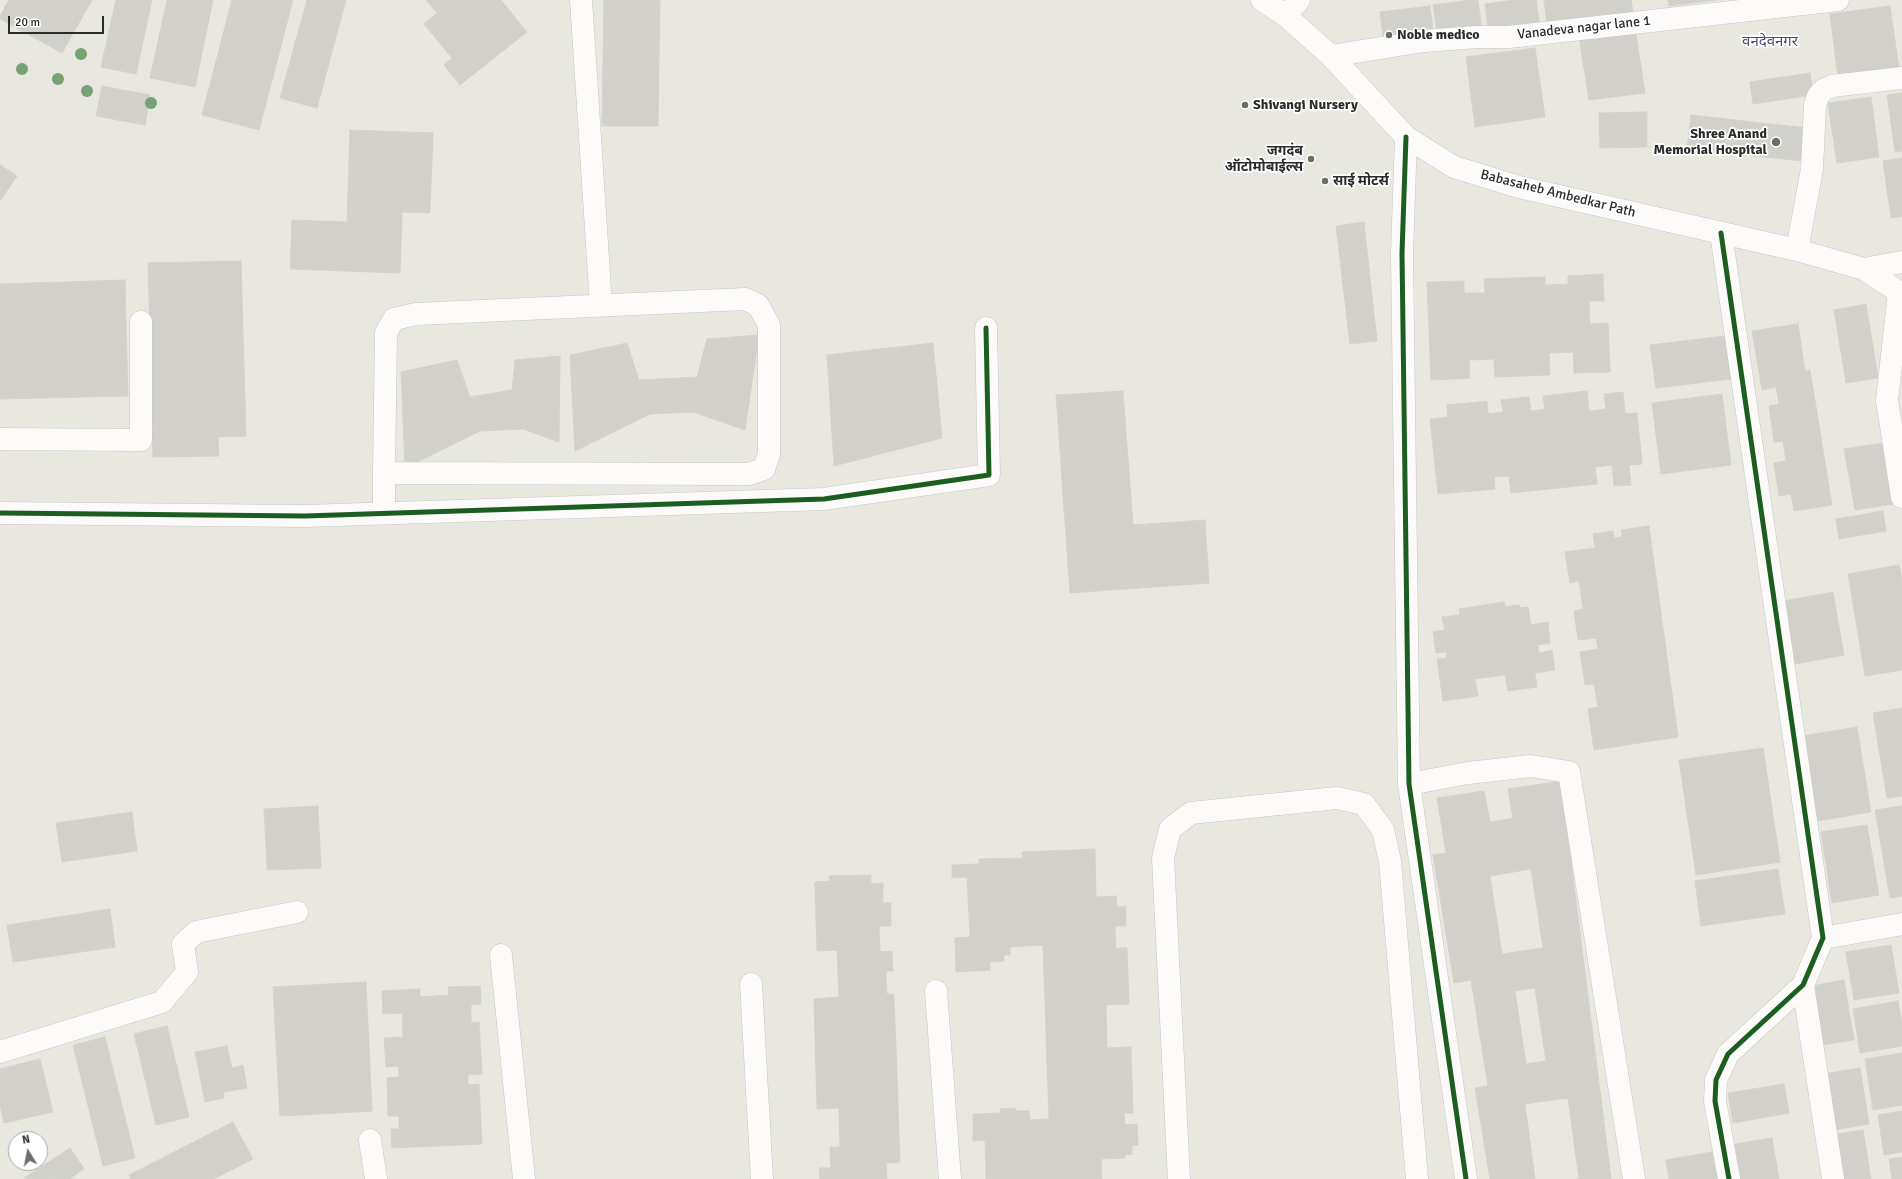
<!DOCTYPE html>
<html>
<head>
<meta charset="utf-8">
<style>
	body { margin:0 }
	#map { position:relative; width:1902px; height:1179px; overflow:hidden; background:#e8e7e0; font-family:Signika,sans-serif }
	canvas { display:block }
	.north { position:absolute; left:8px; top:1131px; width:40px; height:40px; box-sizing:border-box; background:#fff; border:1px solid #aaa; border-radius:50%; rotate:350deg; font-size:11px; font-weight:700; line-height:16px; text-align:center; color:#2b2b2b }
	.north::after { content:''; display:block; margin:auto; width:14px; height:18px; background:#6d6d6a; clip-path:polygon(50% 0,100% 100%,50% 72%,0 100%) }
	.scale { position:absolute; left:8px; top:16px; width:96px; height:18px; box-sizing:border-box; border:2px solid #2b2b2b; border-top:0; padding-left:5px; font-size:12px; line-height:14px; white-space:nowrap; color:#2b2b2b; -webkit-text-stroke:3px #fff; paint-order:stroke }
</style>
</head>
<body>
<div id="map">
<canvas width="1902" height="1179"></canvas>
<div class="north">N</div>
<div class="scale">20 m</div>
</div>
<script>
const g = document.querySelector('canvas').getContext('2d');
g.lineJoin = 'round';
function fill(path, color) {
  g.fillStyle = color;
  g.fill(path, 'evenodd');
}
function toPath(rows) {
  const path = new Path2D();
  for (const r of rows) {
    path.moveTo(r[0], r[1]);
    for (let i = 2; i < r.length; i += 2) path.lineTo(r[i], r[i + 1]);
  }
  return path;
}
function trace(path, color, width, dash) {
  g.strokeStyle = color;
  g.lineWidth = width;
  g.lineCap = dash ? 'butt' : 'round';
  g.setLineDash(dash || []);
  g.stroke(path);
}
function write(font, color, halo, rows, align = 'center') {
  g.font = font + ' Signika,"Noto Sans Devanagari",sans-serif';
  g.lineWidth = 3.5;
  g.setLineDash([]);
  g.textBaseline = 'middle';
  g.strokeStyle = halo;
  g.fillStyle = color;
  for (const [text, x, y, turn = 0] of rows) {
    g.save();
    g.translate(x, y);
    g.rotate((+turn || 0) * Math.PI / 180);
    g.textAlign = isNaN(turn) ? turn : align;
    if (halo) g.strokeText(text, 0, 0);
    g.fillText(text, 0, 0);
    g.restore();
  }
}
const building = toPath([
	[9,0,92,0,62,53,0,19,0,16,9,0],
	[116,0,152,0,136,74,101,67,116,0],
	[167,0,213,0,195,87,150,78,167,0],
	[232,0,293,0,259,130,202,115,232,0],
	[307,0,346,0,317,108,280,98,307,0],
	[426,0,501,0,527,32,460,85,444,65,452,58,424,24,437,13,426,0],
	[604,0,660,0,658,126,602,126,604,0],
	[1470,0,1478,0,1482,32,1438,38,1433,5,1470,0],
	[1514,0,1536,0,1540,26,1489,34,1485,4,1514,0],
	[1544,0,1631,0,1633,13,1547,25,1544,0],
	[1668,0,1716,0,1669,6,1668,0],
	[1430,6,1434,37,1384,44,1380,12,1430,6],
	[1890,6,1899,68,1838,77,1830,14,1890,6],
	[1635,28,1645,93,1589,100,1579,36,1635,28],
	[1535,48,1545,117,1475,127,1466,57,1535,48],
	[1810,73,1813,95,1753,104,1750,82,1810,73],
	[102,86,150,95,145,125,96,116,102,86],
	[1902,93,1902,151,1895,152,1887,95,1902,93],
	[1871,97,1879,157,1837,163,1828,103,1871,97],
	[1647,112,1647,147,1600,148,1599,113,1647,112],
	[1691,115,1807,128,1803,161,1687,149,1691,115],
	[350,130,433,133,430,213,402,212,400,273,290,269,292,220,347,222,350,130],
	[1902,158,1902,216,1891,218,1883,161,1902,158],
	[0,165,17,176,0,201,0,165],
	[1364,222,1377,341,1350,344,1336,226,1364,222],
	[241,261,246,436,218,437,219,456,153,457,148,263,241,261],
	[1603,274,1604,301,1589,301,1590,324,1608,323,1610,372,1574,373,1573,352,1549,353,1550,375,1495,377,1494,359,1469,360,1470,378,1431,380,1427,282,1464,281,1464,293,1485,293,1484,279,1545,277,1545,285,1568,284,1568,276,1603,274],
	[125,280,128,396,0,399,0,284,125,280],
	[1866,304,1878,378,1846,383,1834,310,1866,304],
	[1798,324,1805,371,1810,370,1832,505,1794,511,1791,494,1779,496,1774,463,1786,461,1783,441,1774,442,1769,406,1779,404,1776,387,1762,390,1752,331,1798,324],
	[759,335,745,430,693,412,650,414,575,451,570,355,627,343,639,380,697,377,707,339,759,335],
	[1725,336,1731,379,1656,388,1650,345,1725,336],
	[933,343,942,438,834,466,827,355,933,343],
	[560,356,559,442,523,429,480,431,405,468,401,372,457,360,470,397,512,390,515,360,560,356],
	[1123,391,1133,525,1205,520,1209,583,1070,593,1056,395,1123,391],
	[1587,391,1589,411,1606,409,1604,394,1623,392,1625,414,1637,413,1642,464,1629,465,1631,485,1614,486,1612,465,1595,467,1597,484,1511,493,1509,476,1494,477,1495,489,1438,494,1430,419,1448,417,1447,405,1487,401,1488,414,1503,412,1501,400,1529,397,1531,411,1545,409,1543,396,1587,391],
	[1722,394,1731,465,1661,474,1652,403,1722,394],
	[1883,443,1893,504,1855,510,1844,449,1883,443],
	[1883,511,1886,531,1839,539,1836,519,1883,511],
	[1649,526,1678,737,1594,750,1588,709,1598,707,1594,684,1585,685,1580,652,1598,649,1596,638,1578,640,1574,611,1583,609,1579,581,1570,583,1565,552,1595,548,1593,534,1613,531,1614,538,1622,537,1621,530,1649,526],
	[1899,565,1902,580,1902,670,1865,676,1848,574,1899,565],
	[1833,592,1844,655,1795,664,1784,601,1833,592],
	[1504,602,1505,607,1519,605,1520,608,1528,607,1531,625,1548,622,1550,643,1538,645,1539,653,1552,650,1555,670,1535,673,1537,687,1508,691,1505,675,1475,679,1478,696,1443,701,1437,659,1447,658,1446,652,1436,653,1433,632,1445,630,1442,617,1460,615,1459,609,1504,602],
	[1902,708,1902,796,1887,798,1873,713,1902,708],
	[1857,727,1871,812,1817,821,1802,736,1857,727],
	[1763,748,1780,862,1696,875,1679,760,1763,748],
	[1561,781,1611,1179,1576,1179,1579,1179,1568,1098,1525,1104,1535,1179,1490,1179,1475,1088,1488,1086,1471,980,1454,983,1433,855,1446,853,1437,798,1484,791,1490,822,1513,818,1508,789,1561,781],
	[1531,869,1543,948,1502,954,1490,876,1531,869],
	[1535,988,1546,1061,1526,1064,1515,991,1535,988],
	[318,806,321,868,267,870,264,809,318,806],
	[1902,806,1902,896,1890,898,1875,810,1902,806],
	[132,812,137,851,62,862,56,823,132,812],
	[1867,825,1879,895,1832,903,1821,832,1867,825],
	[1095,849,1096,897,1116,896,1117,907,1126,906,1126,926,1115,926,1116,948,1127,948,1129,1004,1106,1005,1107,1048,1131,1047,1133,1113,1124,1113,1125,1125,1137,1124,1138,1145,1132,1146,1132,1154,1125,1155,1125,1158,1101,1159,1102,1179,986,1179,985,1140,973,1141,973,1114,1001,1113,1000,1109,1016,1108,1016,1111,1029,1111,1030,1120,1049,1119,1043,945,1010,947,1010,955,1004,955,1004,961,990,962,990,970,956,972,955,938,970,937,967,877,952,878,952,865,979,864,979,859,1023,858,1022,852,1095,849],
	[1778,869,1785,914,1701,926,1695,881,1778,869],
	[871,875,871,884,883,883,883,903,891,903,891,926,879,926,880,952,892,951,893,971,886,971,887,994,894,994,900,1162,886,1163,887,1179,820,1179,819,1168,831,1168,830,1147,840,1147,839,1108,817,1109,814,999,839,997,837,950,817,951,815,882,830,881,829,876,871,875],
	[110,909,115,947,13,962,7,925,110,909],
	[1891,945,1899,993,1854,1000,1846,952,1891,945],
	[1844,980,1854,1040,1822,1045,1812,986,1844,980],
	[366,982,372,1111,280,1116,273,987,366,982],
	[480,986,481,1004,471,1005,471,1023,479,1022,482,1074,468,1075,468,1085,479,1084,482,1144,392,1148,391,1129,399,1129,399,1116,388,1116,387,1078,399,1077,399,1066,386,1067,384,1038,403,1037,402,1013,383,1014,382,991,420,989,420,997,449,995,448,987,480,986],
	[1898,1001,1902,1026,1902,1046,1860,1053,1853,1009,1898,1001],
	[167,1026,189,1117,156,1125,134,1034,167,1026],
	[105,1037,135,1158,103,1166,73,1045,105,1037],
	[227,1046,232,1068,243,1065,247,1088,223,1092,224,1098,205,1102,195,1052,227,1046],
	[1902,1053,1902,1105,1873,1110,1865,1059,1902,1053],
	[40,1059,53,1112,4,1123,0,1105,0,1069,40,1059],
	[1860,1068,1869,1124,1834,1130,1824,1074,1860,1068],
	[1784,1084,1789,1113,1733,1123,1728,1093,1784,1084],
	[1902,1111,1902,1152,1884,1155,1878,1115,1902,1111],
	[233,1122,253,1159,214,1179,131,1179,129,1175,233,1122],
	[1863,1130,1871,1179,1838,1179,1830,1135,1863,1130],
	[1772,1138,1779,1179,1741,1179,1735,1144,1772,1138],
	[70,1148,84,1169,69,1179,24,1178,70,1148],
	[1712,1152,1717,1179,1669,1179,1666,1160,1712,1152],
	[1902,1157,1902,1179,1892,1179,1889,1159,1902,1157]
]);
fill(building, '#d1d0cb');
trace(building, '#d3d2cc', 1);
const minor = toPath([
	[581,0,601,305],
	[1262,0,1286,16,1331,56,1406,137,1454,167,1519,187,1797,250,1864,269,1902,294],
	[1286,16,1299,0],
	[1331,56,1424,41,1476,37,1509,37,1838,0],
	[1406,137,1402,253,1409,784,1466,1179],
	[1721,233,1823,938,1803,985,1728,1054,1716,1080,1715,1101,1729,1179],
	[1797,250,1812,169,1815,105,1818,96,1823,90,1832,86,1902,78],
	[1864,269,1902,262],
	[1899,293,1887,400,1902,497],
	[0,439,141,440,141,322],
	[0,513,305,516,824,499,989,475,986,328],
	[384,513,384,473,386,333,394,319,416,314,745,299,758,305,769,325,769,454,764,469,749,474,384,473],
	[1409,784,1468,773,1531,766,1569,772,1634,1179],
	[1823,938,1902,924],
	[501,955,524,1179],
	[751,984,762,1179],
	[1803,985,1833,1179],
	[936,991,950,1179],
	[0,1052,162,1002,187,972,183,944,196,932,297,912],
	[370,1140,376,1179],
	[1179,1179,1163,858,1170,829,1191,813,1337,798,1364,804,1383,830,1390,861,1417,1179]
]);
trace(minor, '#c6c6c5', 23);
trace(minor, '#fcfbfa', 22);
trace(toPath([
	[1406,137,1402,253,1409,784,1466,1179],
	[1721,233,1823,938,1803,985,1728,1054,1716,1080,1715,1101,1729,1179],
	[0,513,305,516,824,499,989,475,986,328]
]), '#1b5e20', 5);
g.fillStyle = '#77a175';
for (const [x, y] of [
	[81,54],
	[22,69],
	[58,79],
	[87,91],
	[151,103]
]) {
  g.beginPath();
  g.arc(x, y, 6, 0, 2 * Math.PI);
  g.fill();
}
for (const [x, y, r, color] of [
	[1389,35,4,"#6d6d6a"],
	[1245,105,4,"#6d6d6a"],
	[1776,142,5,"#6d6d6a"],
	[1311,159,4,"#6d6d6a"],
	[1325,181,4,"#6d6d6a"]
]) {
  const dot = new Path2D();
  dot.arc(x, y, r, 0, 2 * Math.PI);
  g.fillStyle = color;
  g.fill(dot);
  trace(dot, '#fff', 1.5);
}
write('14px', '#2b2b2b', '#fff', [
	["Vanadeva nagar lane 1",1584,28,-6],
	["Babasaheb Ambedkar Path",1558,194,14]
]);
write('bold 14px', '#2b2b2b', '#fff', [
	["Noble medico",1397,35],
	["Shivangi Nursery",1253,105],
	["Shree Anand",1767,134,"right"],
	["Memorial Hospital",1767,150,"right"],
	["जगदंब",1303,151,"right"],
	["ऑटोमोबाईल्स",1303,167,"right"],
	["साई मोटर्स",1333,181]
], 'left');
write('15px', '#4e4b7b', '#fff', [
	["वनदेवनगर",1770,42]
]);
</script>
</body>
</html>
